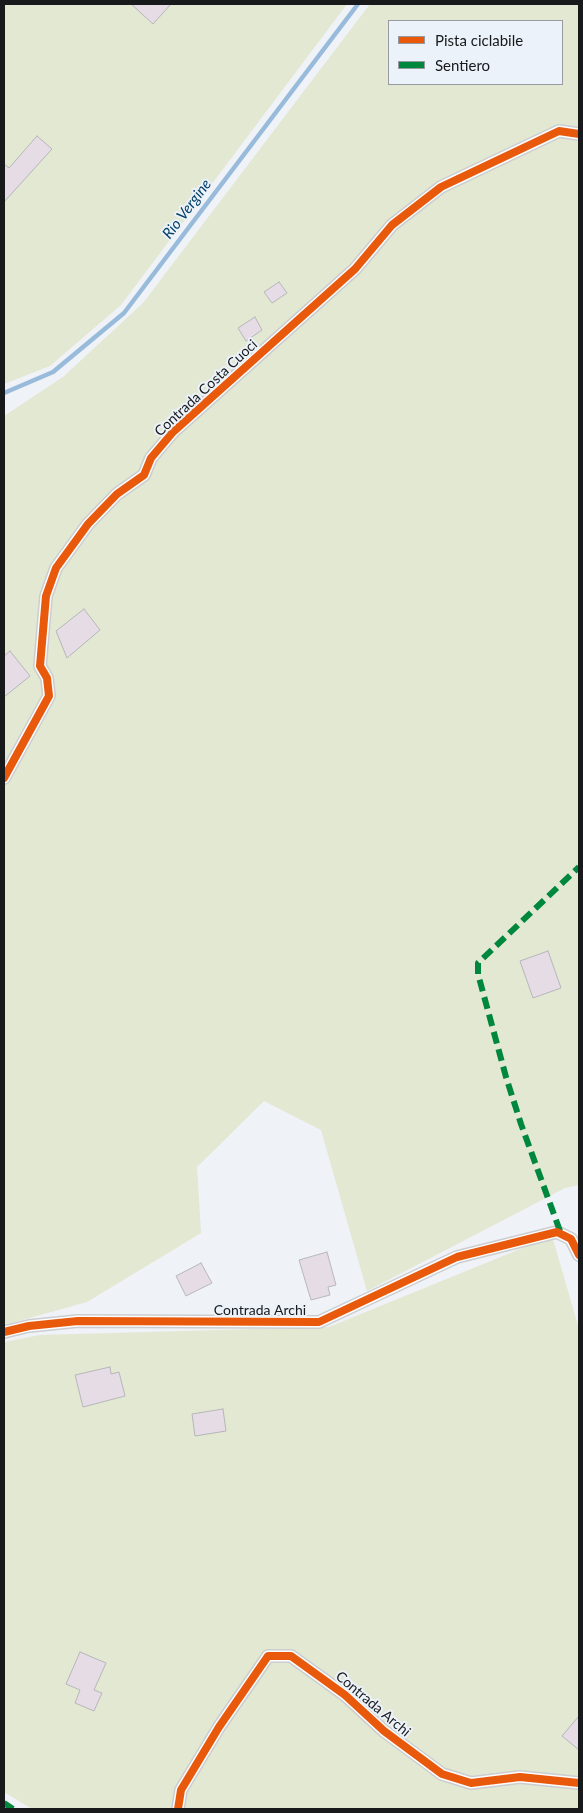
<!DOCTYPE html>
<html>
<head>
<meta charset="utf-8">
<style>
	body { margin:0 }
	#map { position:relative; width:583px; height:1813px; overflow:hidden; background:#eff2f6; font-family:Lato,sans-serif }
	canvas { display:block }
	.frame { position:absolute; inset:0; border:5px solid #17191b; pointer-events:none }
	.legend { position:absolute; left:388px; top:20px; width:175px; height:65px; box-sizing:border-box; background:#ecf2f9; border:1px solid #979ba0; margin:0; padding:6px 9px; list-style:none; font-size:15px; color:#17191b }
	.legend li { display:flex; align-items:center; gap:10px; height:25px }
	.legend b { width:25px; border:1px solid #979ba0 }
</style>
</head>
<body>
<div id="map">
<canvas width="583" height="1813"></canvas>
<div class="frame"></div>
<ul class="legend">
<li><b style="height:6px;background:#e8590c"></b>Pista ciclabile</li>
<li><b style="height:6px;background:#00873e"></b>Sentiero</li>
</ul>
</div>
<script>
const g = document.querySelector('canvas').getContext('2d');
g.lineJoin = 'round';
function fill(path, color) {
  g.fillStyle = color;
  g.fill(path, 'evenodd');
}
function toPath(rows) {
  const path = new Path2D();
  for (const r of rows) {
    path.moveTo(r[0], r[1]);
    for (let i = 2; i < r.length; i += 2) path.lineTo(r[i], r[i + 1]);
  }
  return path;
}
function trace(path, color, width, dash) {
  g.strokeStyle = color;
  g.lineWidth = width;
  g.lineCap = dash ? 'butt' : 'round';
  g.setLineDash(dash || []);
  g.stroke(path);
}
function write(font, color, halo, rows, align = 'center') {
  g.font = font + ' Lato,sans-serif';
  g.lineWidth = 4;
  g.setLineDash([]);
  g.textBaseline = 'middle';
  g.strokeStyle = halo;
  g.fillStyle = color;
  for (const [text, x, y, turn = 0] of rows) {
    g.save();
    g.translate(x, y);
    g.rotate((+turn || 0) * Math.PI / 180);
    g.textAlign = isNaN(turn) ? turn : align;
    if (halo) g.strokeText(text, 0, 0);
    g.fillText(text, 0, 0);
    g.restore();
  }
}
fill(toPath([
	[4,4,347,4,121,305,50,366,4,384],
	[370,4,579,4,579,1185,565,1188,367,1291,321,1130,264,1101,197,1167,201,1233,87,1302,4,1325,4,416,63,377,143,303],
	[389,21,562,21,562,84,389,84],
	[552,1236,579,1329,579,1809,32,1809,4,1792,4,1342,40,1335,329,1327]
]), '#e2e8d1');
trace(toPath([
	[4,393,53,372,124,313,358,4]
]), '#99bbdb', 4.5);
const building = toPath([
	[131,4,171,4,153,24,131,4],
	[37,136,52,149,4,202,4,164,9,168,37,136],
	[279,282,287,293,272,303,264,292,279,282],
	[255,317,262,330,246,341,238,328,255,317],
	[84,609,100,630,67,658,56,631,84,609],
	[10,651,30,676,4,697,4,656,10,651],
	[548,951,561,988,533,998,520,961,548,951],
	[327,1252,336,1285,328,1287,330,1295,311,1300,299,1260,327,1252],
	[201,1263,212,1283,186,1296,176,1276,201,1263],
	[110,1367,111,1374,119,1372,125,1396,83,1407,75,1375,110,1367],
	[223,1409,226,1431,195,1436,192,1414,223,1409],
	[80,1652,106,1663,94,1690,102,1693,94,1711,75,1703,80,1690,66,1684,80,1652],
	[579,1716,579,1750,562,1736,579,1716]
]);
fill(building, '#e5dce6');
trace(building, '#b7b7ba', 1);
const street = toPath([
	[4,778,49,696,47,678,40,666,46,596,56,568,88,524,117,494,144,475,151,458,173,432,355,269,392,225,441,187,559,131,579,134],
	[4,1332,29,1326,78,1321,319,1322,457,1257,557,1232,571,1239,579,1255],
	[178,1809,181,1790,219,1727,268,1656,291,1656,345,1695,384,1731,442,1774,471,1783,520,1777,579,1783]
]);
trace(street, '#cbcdd0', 14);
trace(street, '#fdfdfe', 11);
trace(toPath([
	[560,1231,521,1124,506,1077,478,974,478,963,579,867],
	[4,1803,13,1809]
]), '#00873e', 6, [12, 6]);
trace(toPath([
	[4,778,49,696,47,678,40,666,46,596,56,568,88,524,117,494,144,475,151,458,173,432,355,269,392,225,441,187,559,131,579,134],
	[4,1332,29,1326,78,1321,319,1322,457,1257,557,1232,571,1239,579,1255],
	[178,1809,181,1790,219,1727,268,1656,291,1656,345,1695,384,1731,442,1774,471,1783,520,1777,579,1783]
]), '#e8590c', 8);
write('14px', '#17191b', '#ecf2f9', [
	["Contrada Costa Cuoci",206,388,-43],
	["Contrada Archi",260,1310],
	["Contrada Archi",373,1704,40]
]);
write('italic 15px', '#033f68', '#ecf2f9', [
	["Rio Vergine",187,209,-53]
]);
</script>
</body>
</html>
